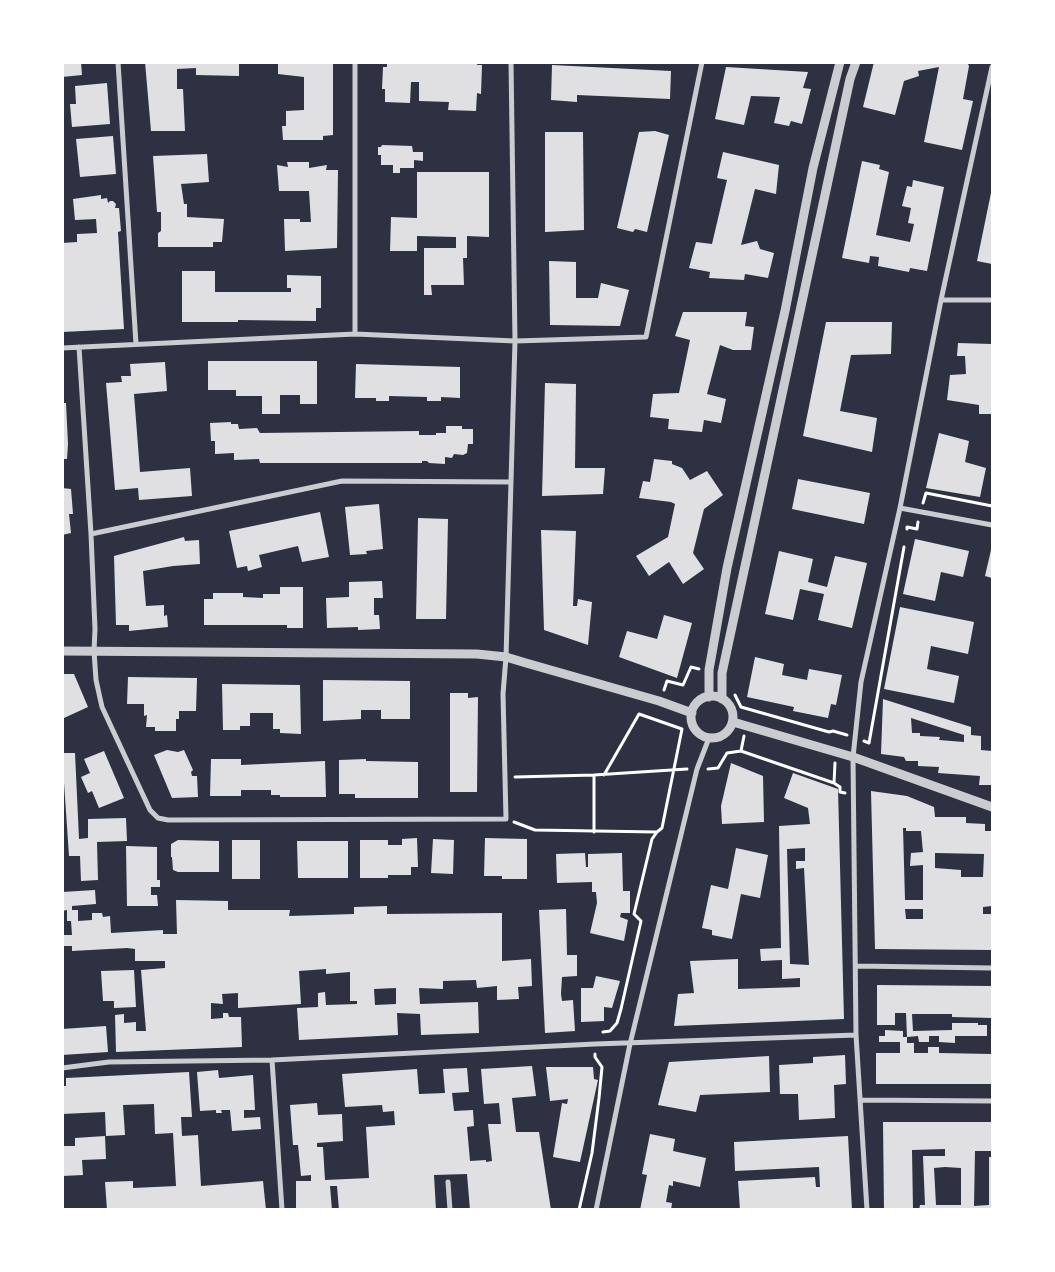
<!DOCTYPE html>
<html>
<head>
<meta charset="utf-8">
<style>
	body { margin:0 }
	#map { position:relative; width:1055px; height:1272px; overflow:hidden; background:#2d3142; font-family:Figtree,sans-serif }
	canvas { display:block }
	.frame { position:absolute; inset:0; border:64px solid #fff; pointer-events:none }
</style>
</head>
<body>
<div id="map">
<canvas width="1055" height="1272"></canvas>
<div class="frame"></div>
</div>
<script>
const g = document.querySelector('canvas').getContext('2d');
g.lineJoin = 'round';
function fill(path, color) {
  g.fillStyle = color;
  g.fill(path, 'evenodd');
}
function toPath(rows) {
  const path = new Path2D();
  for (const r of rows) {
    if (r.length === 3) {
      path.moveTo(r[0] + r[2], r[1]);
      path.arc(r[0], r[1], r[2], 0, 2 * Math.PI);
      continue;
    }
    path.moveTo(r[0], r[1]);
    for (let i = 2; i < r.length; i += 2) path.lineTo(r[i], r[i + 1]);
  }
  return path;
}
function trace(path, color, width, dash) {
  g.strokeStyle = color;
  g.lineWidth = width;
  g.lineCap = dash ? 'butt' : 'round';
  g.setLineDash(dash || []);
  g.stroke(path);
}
fill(toPath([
	[62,62,81,62,82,75,62,77],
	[145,62,239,62,239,76,196,75,196,68,177,69,177,89,183,89,185,131,151,131],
	[278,62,333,62,333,135,323,136,323,140,283,140,282,126,286,126,286,111,304,110,304,77,278,74],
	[387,62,478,62,477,65,482,65,481,94,477,93,476,111,448,110,449,102,419,101,419,82,411,82,410,103,385,102,385,89,382,89,383,67,387,67],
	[874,62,967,62,969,66,963,99,973,101,962,150,924,142,939,67,918,71,919,76,904,81,895,115,863,107],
	[552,65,671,71,670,99,577,95,577,102,551,100],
	[726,67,808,72,803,88,811,89,802,124,791,121,789,126,774,123,780,97,751,96,744,125,715,119],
	[107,83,110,124,72,127,70,104,76,104,75,86],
	[655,131,669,135,647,232,635,229,633,232,617,228,639,132],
	[545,132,583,132,584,230,545,232],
	[113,136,116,174,80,177,76,139],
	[382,145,412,146,413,152,423,152,423,161,414,160,414,168,400,168,400,173,393,173,393,165,381,165,381,155,378,155,378,147,381,147],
	[723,152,779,165,776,194,755,189,741,245,757,241,760,249,774,253,768,278,745,274,744,280,709,278,710,272,689,268,696,242,712,244,727,180,717,178],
	[207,154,209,182,181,184,184,204,187,204,187,217,224,219,222,242,213,242,213,247,158,247,158,233,161,231,161,212,157,212,153,156],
	[862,161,880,165,879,169,889,172,876,235,910,242,914,224,908,223,911,208,902,206,907,186,912,187,913,180,944,187,927,271,910,268,909,272,878,266,879,257,870,256,869,263,842,258],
	[287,162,309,162,309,168,327,165,326,170,338,170,337,248,285,251,284,219,300,219,300,222,311,222,309,191,279,191,277,165,288,167],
	[417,172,489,172,489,237,467,236,467,258,463,258,464,285,431,285,432,295,424,295,424,248,456,248,456,237,417,236,417,251,390,251,391,217,417,218],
	[992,188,992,264,977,261],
	[101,195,101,199,107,198,108,203,110,201,113,201,116,204,115,208,119,208,121,231,118,232,124,329,62,332,62,243,77,242,77,234,97,233,96,219,75,220,73,199],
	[549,261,576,262,576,298,598,298,601,283,629,290,620,326,550,325],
	[182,271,215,271,215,292,291,292,291,288,287,288,287,275,321,276,321,308,316,308,316,321,238,320,238,322,182,322],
	[683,312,747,312,745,326,754,327,751,350,733,350,720,345,707,394,726,399,721,423,704,420,702,432,668,429,669,419,650,417,653,394,679,393,690,340,675,336],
	[826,322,892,322,891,354,851,355,840,411,877,418,872,452,803,436],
	[958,343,992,344,992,414,979,414,979,405,947,400,950,375,966,374,965,356,957,356],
	[208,361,317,361,317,404,300,404,300,395,280,395,280,414,262,414,262,396,236,396,236,390,208,390],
	[165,362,167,391,134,394,140,472,190,468,192,496,139,500,138,488,115,490,106,383,122,382,121,376,131,376,130,364],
	[356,364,460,367,460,398,441,397,441,401,427,401,427,397,389,396,389,401,376,401,376,398,355,398],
	[545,383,576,384,575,468,605,468,603,494,542,496],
	[62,403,66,403,68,444,67,459,62,459],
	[231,422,231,424,238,424,239,429,257,428,260,433,419,431,419,435,436,435,436,433,446,433,446,426,462,426,462,429,473,429,473,444,468,444,467,453,463,455,454,454,452,458,445,457,445,464,429,463,427,461,422,461,422,463,260,463,259,459,234,460,234,453,215,454,215,441,211,441,210,423],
	[939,433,969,441,965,462,986,468,980,497,926,488],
	[654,459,672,461,672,464,682,468,690,480,707,471,723,495,704,509,693,553,704,569,683,584,669,562,649,576,636,556,668,537,675,504,671,502,639,498,643,481,650,482],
	[798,479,870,493,864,524,792,509],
	[62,488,71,489,73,514,69,514,71,533,62,535],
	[379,504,383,549,366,551,367,554,350,555,345,507],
	[320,512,329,557,302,562,298,546,259,555,262,567,248,571,247,566,237,568,229,531],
	[418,518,448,519,446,619,416,619],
	[541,530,576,531,573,606,577,606,578,599,592,602,588,645,544,630],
	[184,537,185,541,199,540,200,564,173,566,143,571,146,606,164,605,164,616,167,615,168,627,129,631,129,625,116,625,114,556],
	[915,539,969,551,963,577,941,572,935,601,903,594],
	[991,550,992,550,992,578,985,576],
	[779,551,813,559,808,582,827,587,835,556,867,563,852,628,818,620,824,594,800,589,793,620,765,614],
	[382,581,383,598,374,598,374,615,379,615,380,629,358,630,358,627,327,628,326,598,349,597,349,582],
	[280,587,303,587,303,628,287,628,287,625,204,625,204,599,213,599,213,593,243,593,243,597,263,598,263,594,280,594],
	[900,607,974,622,968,654,931,646,927,669,959,676,954,703,884,689],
	[664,615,692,623,677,678,619,657,627,631,657,639],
	[755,657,784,664,782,675,807,680,809,669,842,675,836,705,831,704,828,718,793,711,794,707,747,697],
	[62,674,74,674,88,707,64,718],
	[128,677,197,678,196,711,179,711,179,719,176,719,176,731,155,731,155,727,146,727,147,715,144,716,144,704,127,704],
	[323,680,410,681,410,719,381,719,381,710,361,710,361,719,323,721],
	[222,684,300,685,301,734,280,733,280,729,273,729,273,713,250,713,250,726,240,726,240,730,223,730],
	[450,693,468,693,468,698,478,697,477,792,450,792],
	[883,699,971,727,971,735,981,736,981,750,992,751,992,785,979,785,980,776,938,773,939,767,918,766,918,761,906,761,904,757,881,754],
	[911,718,964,735,964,742,939,740,940,737,920,736,920,733,912,733],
	[167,750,178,752,184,750,193,770,191,772,192,776,197,776,198,797,172,798,154,755],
	[104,751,124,798,99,808,92,791,88,793,81,777,90,773,84,759],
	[62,753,75,753,79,839,88,838,88,819,126,818,127,841,97,842,98,880,81,881,80,856,69,856],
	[211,759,241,759,241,765,325,761,326,797,280,797,280,795,271,795,271,790,241,790,241,796,210,796],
	[366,759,366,761,418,762,418,798,355,798,355,794,339,794,339,760],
	[731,763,763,776,764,822,722,824,721,806],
	[793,773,838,789,844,1019,674,1026,678,994,694,993,690,961,738,959,738,989,800,987,800,978,782,979,782,960,761,961,760,949,781,948,779,826,810,824,808,808,784,798],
	[805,848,805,861,796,861,796,869,804,868,809,965,790,964,787,849],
	[871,791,907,796,934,807,935,817,966,817,966,823,985,824,985,831,992,831,992,906,983,907,983,914,992,914,992,950,875,949],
	[903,828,906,828,906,831,921,831,923,852,911,853,910,866,923,865,923,900,905,900],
	[935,853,984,854,983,877,961,877,961,870,935,868],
	[905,909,923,909,923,919,906,919],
	[417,838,418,867,411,867,411,875,388,875,388,878,360,878,360,840,388,840,388,845,402,845,402,839],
	[485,838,527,839,527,879,502,879,502,876,484,876],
	[433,839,454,840,453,874,431,873],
	[178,840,219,841,219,872,178,872,173,870,172,857,171,857,171,844],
	[232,840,260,840,260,879,232,879],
	[297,841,348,841,348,878,298,878],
	[126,846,157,847,157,880,160,880,160,887,151,887,151,895,157,895,158,906,127,906],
	[736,848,768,855,760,898,741,894,732,939,712,935,712,930,702,928,711,885,728,889],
	[585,853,586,867,588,867,588,854,622,853,623,891,630,891,630,913,621,913,620,917,628,920,624,941,590,933,597,903,596,892,592,892,592,882,557,883,556,854],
	[95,890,96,904,72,906,72,910,78,910,78,921,92,920,92,913,102,913,103,917,110,916,111,933,163,930,163,934,177,934,176,900,228,901,228,910,290,910,289,916,354,914,354,907,387,906,387,914,502,913,502,961,531,959,532,986,518,987,519,999,497,1000,497,986,477,988,476,980,443,981,443,989,419,988,420,1004,478,1002,479,1033,421,1035,420,1014,397,1013,398,1035,299,1040,297,1008,318,1007,318,993,325,992,326,1005,357,1004,357,1001,350,1001,350,972,326,974,326,969,299,971,301,1004,238,1008,238,993,222,994,223,1004,211,1003,211,1019,223,1018,223,1013,228,1013,229,1017,241,1017,242,1047,116,1052,115,1015,124,1014,124,1023,136,1022,136,1031,146,1031,141,970,165,968,165,961,135,961,135,949,127,948,72,951,72,946,62,946,62,935,72,935,71,921,67,921,67,910,62,911,62,892],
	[396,988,396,1004,375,1005,374,989],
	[566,909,567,955,577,955,577,976,562,977,561,994,562,1001,573,1000,575,1031,545,1033,539,910],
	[134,970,136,1007,114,1008,114,1001,103,1001,101,971],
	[596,976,620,981,612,1008,604,1007,604,1021,581,1022,581,988,593,988],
	[877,985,992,986,992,1018,952,1017,952,1014,912,1014,913,1031,952,1030,952,1023,978,1023,978,1025,987,1025,987,1036,955,1036,955,1043,939,1042,939,1036,929,1036,929,1042,919,1042,918,1036,907,1037,906,1013,895,1013,895,1025,877,1025],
	[106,1026,108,1052,62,1055,62,1029],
	[885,1030,903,1031,903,1037,907,1037,907,1043,914,1043,914,1053,928,1053,928,1047,939,1047,939,1053,992,1054,992,1084,876,1084,876,1053,900,1053,900,1042,879,1042,879,1036,885,1036],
	[845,1055,846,1084,834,1085,835,1118,799,1120,798,1094,780,1094,779,1065,813,1063,813,1057],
	[769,1056,770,1092,700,1095,696,1112,658,1105,669,1062],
	[532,1066,536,1096,512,1098,516,1132,539,1132,551,1210,470,1210,467,1174,434,1175,436,1210,339,1210,337,1186,330,1186,332,1210,296,1210,296,1181,311,1181,311,1175,301,1176,298,1145,293,1145,290,1105,317,1103,318,1115,342,1114,343,1141,317,1143,317,1147,323,1147,325,1180,369,1178,366,1127,395,1125,394,1111,383,1112,382,1105,345,1107,342,1074,417,1069,419,1094,445,1093,443,1069,467,1068,469,1092,452,1093,454,1111,473,1110,474,1126,467,1127,470,1161,486,1160,486,1162,492,1161,488,1124,501,1124,499,1103,484,1104,481,1069],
	[546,1067,593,1067,594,1079,598,1080,580,1162,553,1157,562,1103,567,1104,568,1099,550,1101],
	[218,1070,219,1078,253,1075,255,1110,244,1110,244,1118,260,1117,261,1129,232,1131,230,1110,221,1110,222,1113,216,1113,216,1110,200,1111,197,1072],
	[189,1072,192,1117,181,1117,182,1136,198,1135,201,1186,263,1181,266,1210,107,1210,105,1182,133,1181,133,1188,176,1186,173,1133,155,1134,154,1104,123,1105,125,1135,106,1136,105,1112,62,1114,62,1086,66,1086,66,1078],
	[883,1122,992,1122,992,1151,975,1151,974,1206,989,1205,989,1157,992,1157,992,1210,919,1210,920,1205,925,1205,923,1156,945,1156,945,1149,912,1150,913,1210,884,1210],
	[945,1167,961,1168,961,1205,936,1205,934,1168],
	[650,1134,675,1139,673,1151,706,1158,700,1187,673,1181,673,1186,669,1185,666,1202,672,1203,671,1210,640,1210,647,1175,642,1174],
	[105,1136,106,1159,82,1160,83,1175,62,1176,62,1146,75,1146,75,1138],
	[848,1136,852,1210,740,1210,738,1181,815,1177,816,1187,820,1187,819,1167,735,1171,734,1142]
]), '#e0e0e3');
trace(toPath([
	[923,503,926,493,992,506],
	[907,529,907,527,917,529,918,522],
	[664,690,667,681,683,685,691,667,699,669],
	[735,695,741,707,829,732,833,731,847,735],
	[864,741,869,743,904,547],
	[741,751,744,736],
	[835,763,834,783,840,787,840,792,845,793],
	[708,769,718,768,727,753,741,751,834,783],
	[515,777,594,775],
	[514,822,535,830,656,832],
	[594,832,594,775,687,769],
	[603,1032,610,1031,617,1023,621,1009,641,921,634,914,652,839,657,832,662,828,682,729,639,714,604,775],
	[579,1210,592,1153,599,1098,602,1067,595,1057,595,1054]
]), '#fff', 3);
trace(toPath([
	[118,62,136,344],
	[355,62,355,334],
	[941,300,992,300],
	[79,347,91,534,95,629,94,651,96,680,102,707,150,810,158,818,168,820,506,819,503,694,506,657,515,341,511,62],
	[62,348,355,334,515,341,646,337,702,62],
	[900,508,992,525],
	[91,534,342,481,510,482],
	[857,966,992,968],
	[272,1060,282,1210],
	[62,1068,109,1062,272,1060,595,1044,856,1035],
	[861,1100,992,1101],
	[448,1182,450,1210],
	[596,1210,630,1044,697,769,709,738],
	[867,1210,856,1035,853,757,861,682,900,508,941,300,992,67]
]), '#caccd0', 5);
trace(toPath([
	[62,651,477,654,506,657,526,663,659,701,692,713],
	[712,717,21],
	[709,697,709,670,727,568,785,311,813,168,840,62],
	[722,699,722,673,850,79,856,62],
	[733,722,853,757,992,807]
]), '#caccd0', 9);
</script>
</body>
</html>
